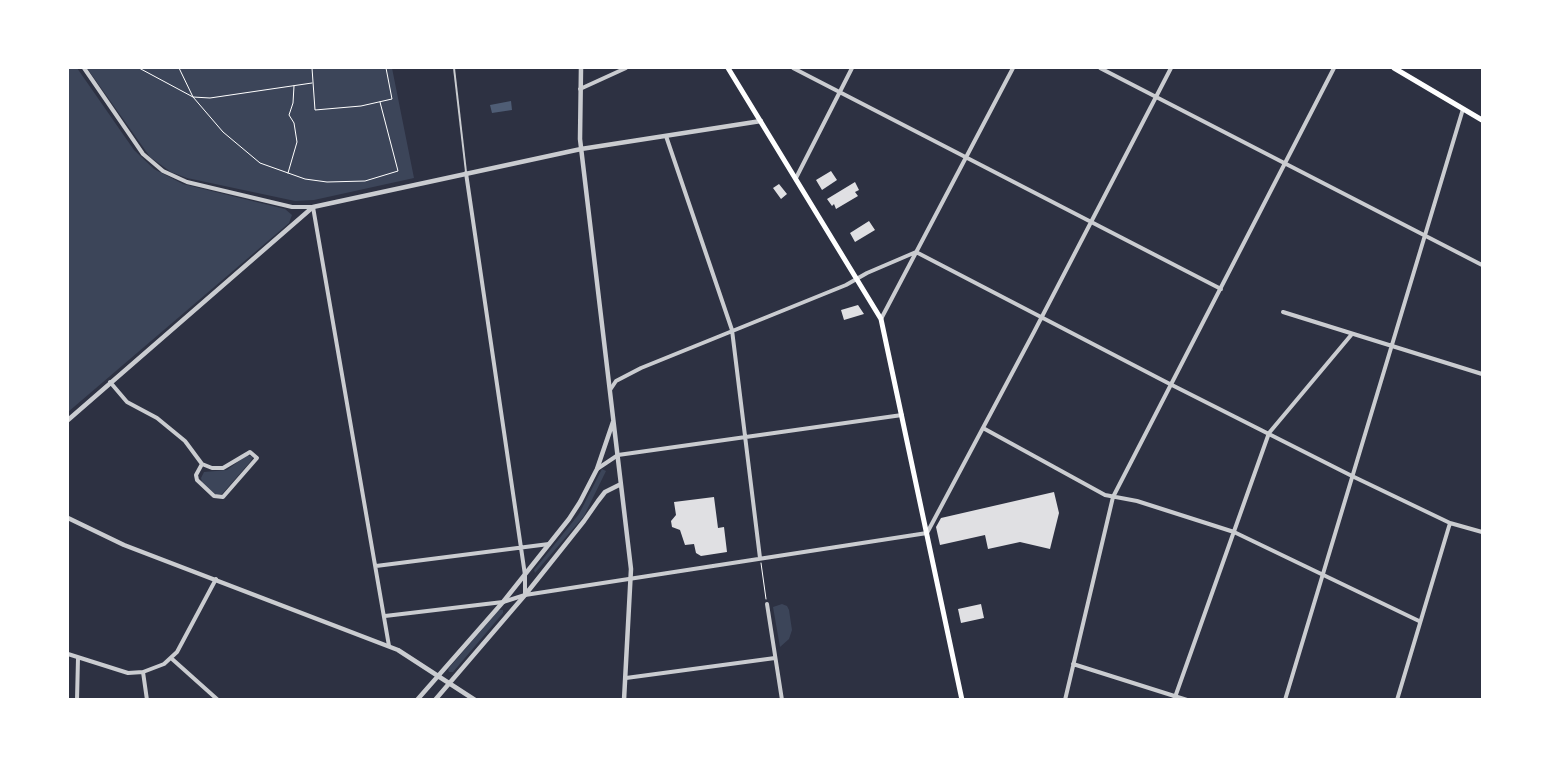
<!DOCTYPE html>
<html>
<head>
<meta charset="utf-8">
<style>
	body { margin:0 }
	#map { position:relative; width:1550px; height:767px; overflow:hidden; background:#2d3142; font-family:Inter,sans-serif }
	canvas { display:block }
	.frame { position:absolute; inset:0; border:69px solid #fff; pointer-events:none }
</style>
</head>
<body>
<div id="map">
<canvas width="1550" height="767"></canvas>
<div class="frame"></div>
</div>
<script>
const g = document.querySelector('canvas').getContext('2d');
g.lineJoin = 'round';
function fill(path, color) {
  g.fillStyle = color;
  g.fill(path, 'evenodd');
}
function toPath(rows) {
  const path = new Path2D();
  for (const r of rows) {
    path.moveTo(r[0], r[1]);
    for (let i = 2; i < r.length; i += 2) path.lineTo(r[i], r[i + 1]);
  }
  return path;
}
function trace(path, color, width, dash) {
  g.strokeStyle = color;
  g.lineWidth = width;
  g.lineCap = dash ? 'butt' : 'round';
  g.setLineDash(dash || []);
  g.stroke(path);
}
fill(toPath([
	[68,68,77,68,134,150,154,169,183,184,285,209,292,215,289,223,68,412],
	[87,68,392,68,414,178,314,200,295,201,187,178,171,172,150,157],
	[247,455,253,457,250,462,222,494,215,494,202,482,201,478,204,472,227,470],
	[602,469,606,471,584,516,535,573,534,570,579,514],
	[782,604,787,606,789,610,792,630,789,639,780,647,773,607],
	[499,610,503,610,503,613,453,672,449,672,448,669]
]), '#3c4559');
fill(toPath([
	[511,101,512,110,492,113,490,105]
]), '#4f5d75');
fill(toPath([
	[831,171,837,180,822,190,816,180],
	[855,182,859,190,855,192,858,196,836,209,834,204,832,206,827,199],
	[779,184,787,194,781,199,773,188],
	[869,221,875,230,855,242,850,233],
	[858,305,864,314,844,320,841,310],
	[1054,492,1059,513,1050,549,1020,542,988,549,985,535,940,545,936,527,941,518],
	[714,497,718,528,724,527,727,552,701,556,696,553,694,544,685,545,680,530,672,527,671,521,676,515,674,502],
	[981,604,984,618,961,623,958,609]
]), '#e0e0e3');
trace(toPath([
	[139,68,193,97,210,98,312,83],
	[179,68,193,97,223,132,260,163,305,179,327,182,365,181,398,171,380,102],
	[312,68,315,110,361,106,392,99,386,68],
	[288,173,297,142,294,123,289,115,293,103,294,86],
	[761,563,766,599]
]), '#fff', 1);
trace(toPath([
	[454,68,466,172]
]), '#caccd0', 2);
trace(toPath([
	[84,68,143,154,163,171,187,182,292,207,313,207,389,646],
	[793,68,1221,289],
	[1100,68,1482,265],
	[580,89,626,68],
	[666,136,732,330,760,558],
	[466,173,525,575,525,595],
	[796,178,852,68],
	[916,252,1166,382,1352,476,1450,523,1482,532],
	[1283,312,1482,374],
	[881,319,1013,68],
	[110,382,127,402,157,418,185,441,202,464,196,475,197,480,214,496,223,497,257,458,250,452,223,468,212,468,202,464],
	[610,390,616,381,641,368,846,285,867,273,916,252],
	[983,428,1105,495,1137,501,1234,532,1419,621],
	[597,469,618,455,902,415],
	[376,566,549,544],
	[767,604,782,700],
	[385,616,503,602,525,595,927,533,1034,332,1171,68],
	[68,654,128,673,143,672,164,664,177,652,216,579],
	[171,658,218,700],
	[1073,664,1187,700],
	[143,672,147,700],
	[626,678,775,658],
	[77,700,78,658],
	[1065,700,1113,497,1334,68],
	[1174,700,1269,433,1352,334],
	[1285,700,1463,109],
	[1397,700,1450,523]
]), '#caccd0', 4);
trace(toPath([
	[581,68,580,139,631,569,624,700],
	[68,420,313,207,581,149,761,121],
	[68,518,124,545,398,650,475,700],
	[417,700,503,602,569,519,580,502,597,469,613,422],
	[435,700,525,595,584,521,598,501,605,492,621,484]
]), '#caccd0', 4.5);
trace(toPath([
	[728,68,881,319,962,700],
	[1394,68,1482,120]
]), '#fff', 5);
</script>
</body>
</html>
